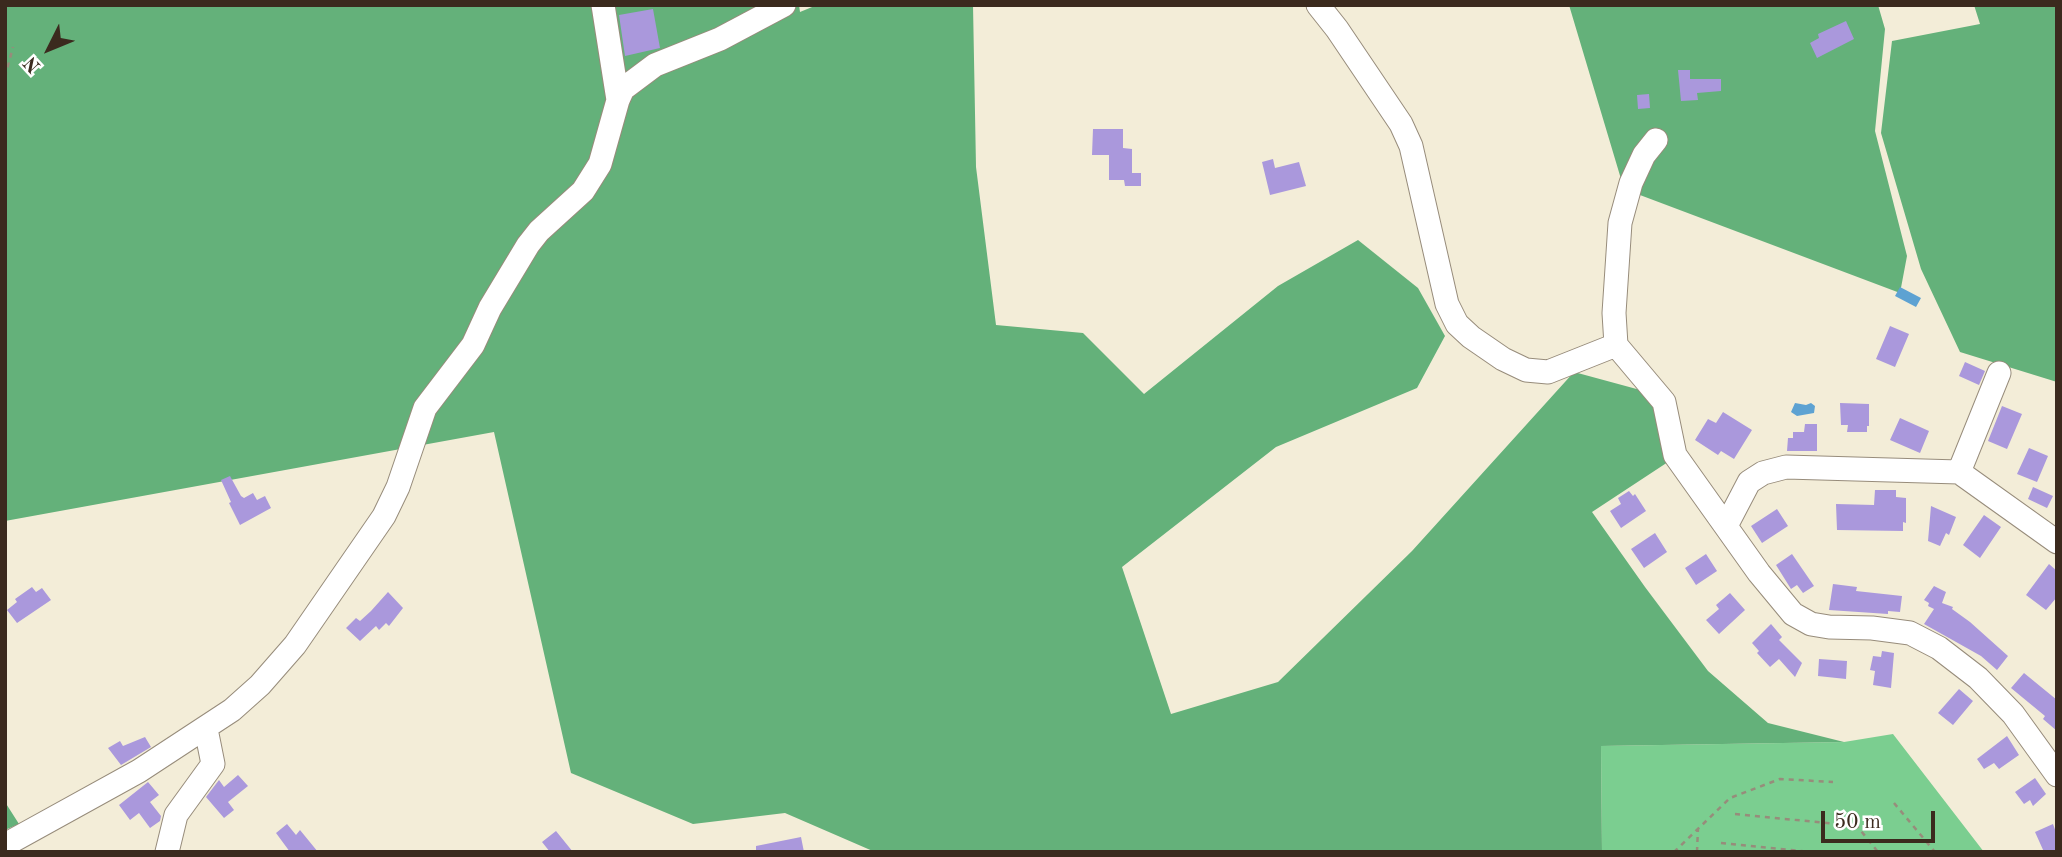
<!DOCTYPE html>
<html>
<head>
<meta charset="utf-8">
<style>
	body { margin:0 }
	#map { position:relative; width:2062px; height:857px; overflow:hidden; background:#f3edd8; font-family:"Old Standard TT",serif }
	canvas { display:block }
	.frame { position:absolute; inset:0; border:7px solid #3b2a1e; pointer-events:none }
	.north { position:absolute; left:14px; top:14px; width:70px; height:70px; -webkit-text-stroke:5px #fff; paint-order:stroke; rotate:227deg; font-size:19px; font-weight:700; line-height:28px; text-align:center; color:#3b2a1e }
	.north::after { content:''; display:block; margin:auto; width:24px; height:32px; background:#3b2a1e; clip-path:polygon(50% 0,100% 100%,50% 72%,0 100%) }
	.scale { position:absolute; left:1821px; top:811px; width:114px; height:32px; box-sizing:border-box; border:4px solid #3b2a1e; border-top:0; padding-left:9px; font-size:21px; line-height:24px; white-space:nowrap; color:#3b2a1e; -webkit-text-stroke:5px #fff; paint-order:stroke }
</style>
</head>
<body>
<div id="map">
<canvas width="2062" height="857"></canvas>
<div class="frame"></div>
<div class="north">N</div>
<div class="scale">50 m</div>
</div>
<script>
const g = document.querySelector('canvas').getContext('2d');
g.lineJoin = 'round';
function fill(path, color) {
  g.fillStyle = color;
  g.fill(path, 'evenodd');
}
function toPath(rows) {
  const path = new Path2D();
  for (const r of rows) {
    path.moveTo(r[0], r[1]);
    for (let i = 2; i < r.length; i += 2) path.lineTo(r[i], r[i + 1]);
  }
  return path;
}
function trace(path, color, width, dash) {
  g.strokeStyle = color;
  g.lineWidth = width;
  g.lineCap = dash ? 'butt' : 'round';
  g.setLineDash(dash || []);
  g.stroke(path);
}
fill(toPath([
	[1893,734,1984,852,1602,852,1601,746,1844,742]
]), '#7bce90');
fill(toPath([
	[5,5,799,5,800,12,817,5,973,5,976,167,996,325,1083,333,1144,394,1278,286,1358,240,1418,288,1445,336,1417,388,1276,447,1122,567,1171,714,1278,682,1412,551,1574,372,1655,394,1668,462,1592,512,1645,587,1708,671,1768,723,1844,742,1601,746,1602,852,875,852,785,813,693,824,571,773,494,432,5,521],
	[1569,5,1878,5,1885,29,1875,131,1907,256,1900,293,1624,189],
	[1974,5,2057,5,2057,382,1960,352,1921,269,1881,133,1892,41,1980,24],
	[5,802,19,824,5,830]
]), '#64b17a');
fill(toPath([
	[1900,287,1921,298,1916,307,1895,296],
	[1795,403,1806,405,1811,403,1815,406,1814,413,1797,416,1791,412]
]), '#5da2d2');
fill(toPath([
	[653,9,660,48,625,56,619,15],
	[1846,21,1854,39,1817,58,1810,43,1819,38,1818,34],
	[1678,70,1690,70,1690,79,1721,79,1721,91,1697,93,1698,100,1681,101],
	[1649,94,1650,108,1638,109,1637,95],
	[1093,129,1123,129,1123,148,1132,149,1132,173,1141,173,1141,186,1125,186,1124,180,1109,180,1109,155,1092,155],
	[1273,159,1275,168,1299,162,1306,186,1270,195,1262,162],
	[1890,326,1909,334,1895,367,1876,359],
	[1965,362,1985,371,1979,385,1959,376],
	[1840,403,1869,404,1869,426,1867,426,1867,432,1847,432,1848,425,1841,425],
	[2002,406,2022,414,2007,449,1988,441],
	[1723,412,1752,430,1734,459,1721,451,1718,455,1695,440,1708,419,1716,423],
	[1900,418,1929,431,1920,453,1890,440],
	[1805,424,1817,424,1817,451,1787,451,1788,438,1793,438,1793,432,1804,432],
	[2029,448,2048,456,2037,482,2017,474],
	[230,476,241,496,244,498,253,493,257,500,265,496,271,508,240,525,229,503,231,502,221,480],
	[2033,487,2053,496,2047,508,2028,499],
	[1875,490,1896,490,1896,497,1906,498,1906,523,1903,522,1903,531,1837,530,1836,504,1874,505],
	[1629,491,1633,496,1635,494,1646,511,1621,528,1610,511,1621,504,1618,498],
	[1931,506,1956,517,1949,535,1946,533,1940,546,1928,541],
	[1777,509,1788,526,1762,543,1751,526],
	[1984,515,2001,527,1980,558,1963,545],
	[1655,533,1667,552,1644,568,1631,549],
	[1706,554,1717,571,1696,585,1685,568],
	[1792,554,1814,586,1803,593,1797,585,1791,589,1776,565],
	[2049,564,2057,571,2057,597,2046,610,2026,595],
	[1833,584,1857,587,1856,591,1902,596,1900,612,1888,611,1888,614,1829,610],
	[1934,586,1946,592,1942,603,1953,607,1952,609,1970,622,2008,656,1997,670,1981,656,1924,624,1934,609,1928,606,1929,603,1924,600],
	[32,587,36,592,42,588,51,600,17,623,7,610,17,602,15,599],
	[388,592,403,608,389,626,386,623,379,630,376,626,360,641,346,628,356,618,360,621,371,611],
	[1730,593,1745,610,1719,634,1706,620,1719,609,1716,605],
	[1771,624,1782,637,1779,640,1802,663,1795,677,1779,659,1770,667,1757,653,1759,651,1752,643],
	[1882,651,1894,653,1891,688,1873,685,1875,671,1870,670,1873,656,1881,657],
	[1819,659,1847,661,1846,679,1818,676],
	[2024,673,2057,700,2057,731,2043,719,2045,716,2011,688],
	[1959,689,1973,701,1953,725,1938,713],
	[2007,736,2019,755,1999,769,1994,763,1984,769,1977,759],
	[145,737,151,747,121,765,108,748,120,741,123,746],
	[238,775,248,786,228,802,234,810,224,818,206,797,219,780,224,787],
	[2035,778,2046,794,2033,806,2030,800,2024,804,2015,792],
	[148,782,159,795,150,802,161,816,160,821,150,828,139,813,130,820,119,805],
	[287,824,296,835,300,830,318,852,290,852,276,833],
	[2053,824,2057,835,2057,852,2044,852,2035,832],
	[556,831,573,852,550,852,542,842],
	[801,837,804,852,756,852,756,846]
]), '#aa98dc');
const minor = toPath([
	[603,5,618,100],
	[1318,5,1337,29,1401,124,1411,146,1447,304,1457,324,1471,337,1503,359,1526,370,1548,372,1616,345],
	[1616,345,1664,402,1675,455,1759,573,1793,614,1811,624,1829,627,1872,628,1910,633,1939,648,1978,678,2013,714,2057,775],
	[1616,345,1614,313,1620,223,1631,183,1644,155,1656,140],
	[1959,472,1999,373],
	[1726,526,1749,482,1763,473,1786,467,1959,472,2057,542],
	[5,845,139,771,232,710,260,685,295,645,384,516,398,487,425,408,473,345,490,308,528,245,539,231,583,191,600,164,618,100,623,89,655,65,720,39,784,5],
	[167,852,176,815,213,764,206,729]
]);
trace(minor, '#978c7b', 25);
trace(toPath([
	[5,77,13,47],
	[1894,803,1935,852],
	[1735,814,1857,826,1878,852],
	[1721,843,1810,852],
	[1674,852,1730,798,1780,779,1833,782],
	[1697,852,1698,828]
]), '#978c7b', 2.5, [5, 5]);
trace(minor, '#fff', 23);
</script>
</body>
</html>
